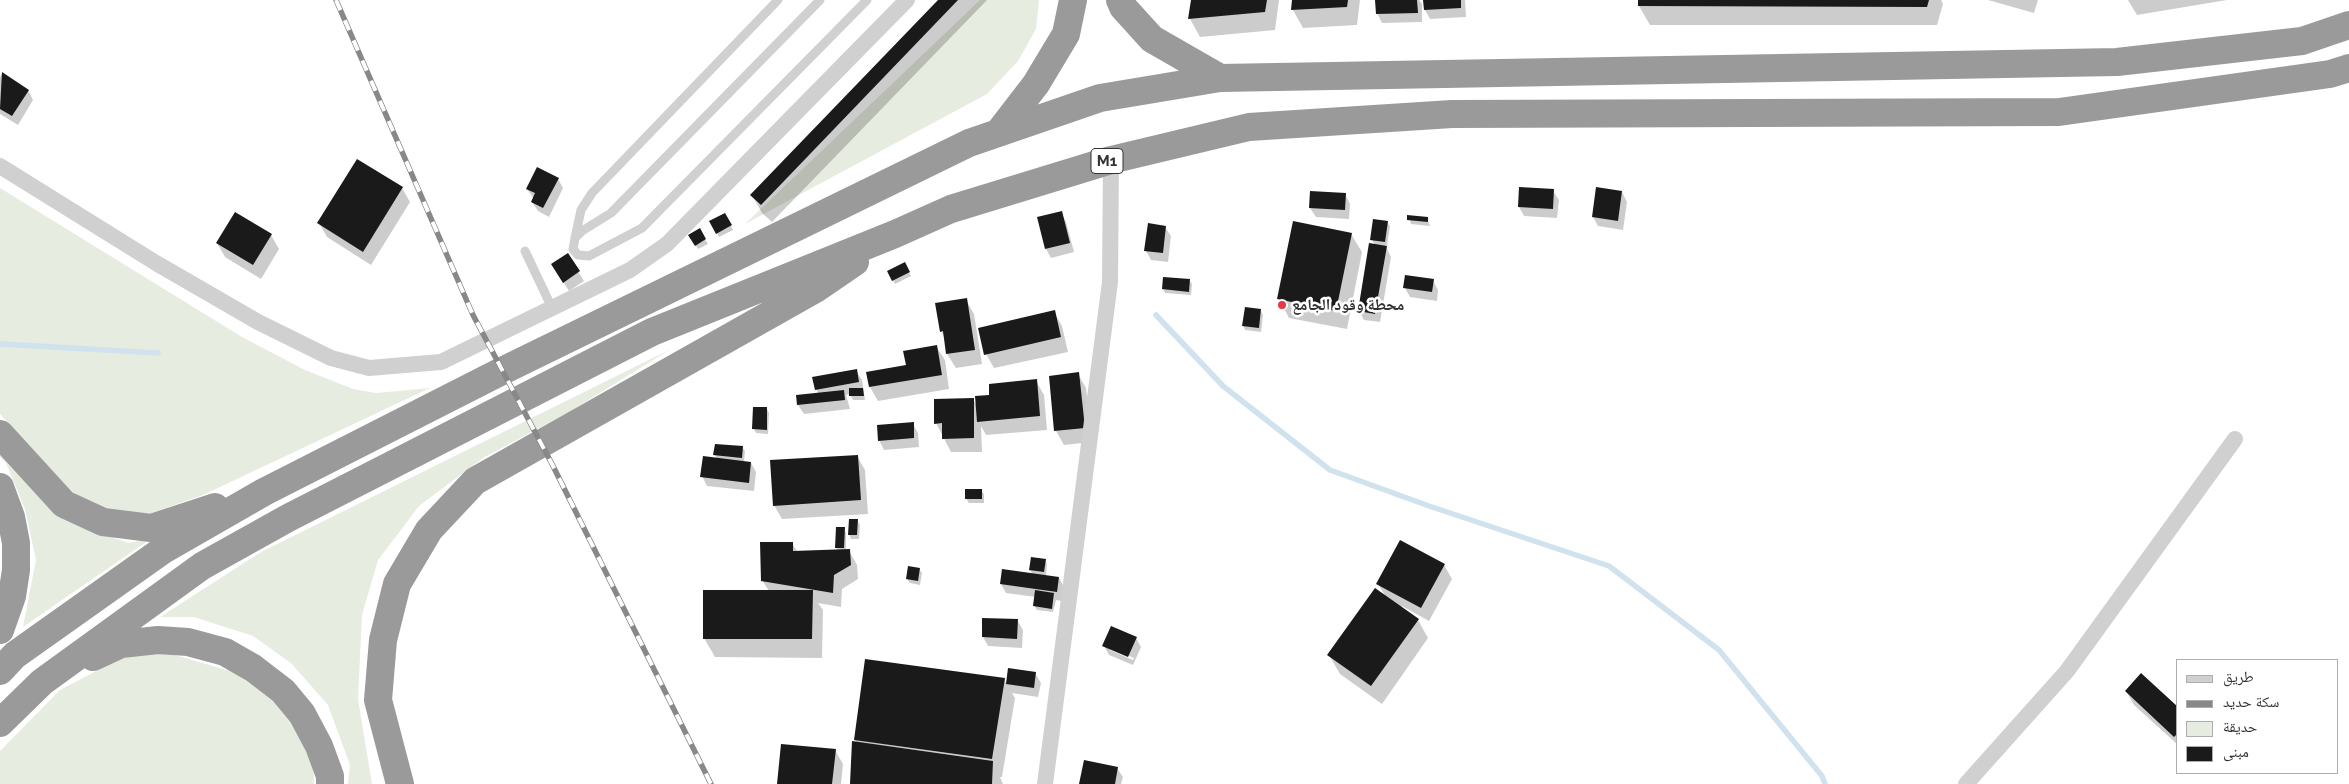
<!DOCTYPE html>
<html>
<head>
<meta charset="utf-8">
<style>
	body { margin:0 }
	#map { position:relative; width:2349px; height:784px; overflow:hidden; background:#fff; font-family:Raleway,"Noto Naskh Arabic",sans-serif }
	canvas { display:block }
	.legend { position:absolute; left:2176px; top:659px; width:162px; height:115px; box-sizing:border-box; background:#fff; border:1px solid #adadad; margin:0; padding:6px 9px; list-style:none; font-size:15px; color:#333 }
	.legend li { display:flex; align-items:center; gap:10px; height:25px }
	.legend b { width:25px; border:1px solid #adadad }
</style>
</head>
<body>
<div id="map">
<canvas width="2349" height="784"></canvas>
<ul class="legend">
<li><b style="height:6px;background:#d0d0d0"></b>طريق</li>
<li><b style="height:6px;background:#888"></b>سكة حديد</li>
<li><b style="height:14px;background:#e6ecdf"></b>حديقة</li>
<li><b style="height:14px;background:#1a1a1a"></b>مبنى</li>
</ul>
</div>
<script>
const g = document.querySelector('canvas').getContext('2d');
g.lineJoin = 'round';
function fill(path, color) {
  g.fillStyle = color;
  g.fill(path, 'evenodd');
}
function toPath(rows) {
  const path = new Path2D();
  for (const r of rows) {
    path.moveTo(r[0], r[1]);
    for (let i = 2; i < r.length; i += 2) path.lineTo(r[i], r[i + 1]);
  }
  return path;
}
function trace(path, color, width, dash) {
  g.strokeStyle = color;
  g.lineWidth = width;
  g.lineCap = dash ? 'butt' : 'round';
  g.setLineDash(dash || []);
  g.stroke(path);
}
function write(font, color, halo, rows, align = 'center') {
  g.font = font + ' Raleway,"Noto Naskh Arabic",sans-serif';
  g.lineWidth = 5;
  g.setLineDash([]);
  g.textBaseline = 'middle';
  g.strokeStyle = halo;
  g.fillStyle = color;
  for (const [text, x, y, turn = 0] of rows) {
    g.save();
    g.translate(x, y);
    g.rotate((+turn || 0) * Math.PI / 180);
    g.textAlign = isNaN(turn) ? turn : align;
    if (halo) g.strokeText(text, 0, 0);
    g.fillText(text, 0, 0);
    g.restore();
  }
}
fill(toPath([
	[980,0,1039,0,1036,29,1018,61,987,94,745,224],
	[0,188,242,337,305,370,353,389,376,393,430,388,203,495,143,516,102,513,68,489,0,414],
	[671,349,569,412,483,458,419,506,378,560,362,615,358,699,372,784,348,784,350,765,328,705,291,663,253,636,194,617,160,617,261,552],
	[0,447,93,531,129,543,152,538,23,627,36,560,25,509,6,463,0,457],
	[161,651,237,673,286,707,313,749,314,784,0,784,0,751,60,690,123,657]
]), '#e6ecdf');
fill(toPath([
	[940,0,987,0,772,222,762,213,752,195],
	[1192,0,1279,0,1275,30,1200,37,1190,19],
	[1294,0,1360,0,1357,25,1303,28,1293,10],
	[1377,0,1419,0,1422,4,1422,22,1382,23,1377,13],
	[1425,0,1465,0,1466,17,1430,19,1425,10],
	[1639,0,1941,0,1943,4,1937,25,1650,25,1639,6],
	[1988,0,2038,0,2034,13],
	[2128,0,2227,0,2137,15],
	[2,74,28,90,33,100,18,125,0,114,0,77],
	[558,179,563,188,549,217,538,211,532,202,534,199,527,189],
	[402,188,410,202,371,265,327,237,319,223],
	[1553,191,1559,200,1557,218,1524,216,1519,207],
	[1622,192,1627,202,1623,230,1598,226,1593,217],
	[1345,194,1350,204,1349,219,1316,217,1310,208],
	[1061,213,1066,222,1074,252,1051,258,1046,249],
	[725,214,733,230,719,237,711,222],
	[1409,217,1427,218,1430,226,1411,224],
	[1387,222,1390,226,1387,246,1385,245,1391,257,1380,322,1364,320,1359,311,1375,245,1372,240],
	[1165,227,1171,236,1168,262,1151,260,1146,251],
	[699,230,708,244,698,249,690,236],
	[1351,234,1362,252,1347,329,1289,318,1279,299],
	[271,235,279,249,261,279,225,257,217,243],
	[568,255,584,281,569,291,558,274],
	[905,264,911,276,895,284,889,272],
	[1164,278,1189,280,1192,284,1191,295,1165,293,1163,289],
	[1433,281,1438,290,1437,301,1410,297,1405,288],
	[966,300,974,314,982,364,956,368,947,354,945,339,941,331],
	[1261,311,1263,315,1261,332,1245,330,1243,325],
	[1054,312,1062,326,1068,352,994,368,986,354],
	[936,346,945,360,949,389,878,401,870,387,868,373,907,366],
	[856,371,862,380,865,400,853,400,850,394,846,395,850,409,804,414,798,405,798,396,818,394,814,378],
	[1078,374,1086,388,1092,442,1064,445,1056,431],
	[1036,381,1044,395,1047,430,986,435,981,426,982,452,951,452,936,423,973,399,977,406,991,396],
	[767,409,769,413,768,434,756,433,754,429],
	[913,424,918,433,919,447,884,450,879,440],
	[742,447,745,451,744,462,751,463,756,472,754,491,707,486,702,476,717,459,715,455],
	[857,456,865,470,868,514,782,519,774,505],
	[981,490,984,494,984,503,969,503,966,498],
	[857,520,860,525,859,539,851,539,849,534],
	[844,529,846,533,846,551,849,551,857,565,858,579,842,589,841,607,818,603,823,610,822,658,715,657,704,638,769,591,762,580,792,543,798,553,839,551,836,548],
	[1045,560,1047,564,1046,577,1059,578,1064,587,1062,601,1056,600,1053,612,1037,610,1034,605,1036,597,1006,593,1001,584,1033,575,1030,570],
	[1444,565,1452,579,1429,621,1402,606,1401,608,1418,620,1428,638,1382,704,1340,674,1329,655,1386,597,1378,584],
	[919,569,922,573,920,585,910,583,907,579],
	[1017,620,1023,630,1022,648,988,646,983,637],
	[1136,638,1141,647,1133,665,1109,655,1104,646],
	[1110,648,1134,658,1133,660,1110,650],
	[1035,673,1041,683,1038,697,1012,693,1015,698,1002,777,1000,777,1003,784,851,784,857,743,855,740,1004,680,1007,684],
	[2126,691,2178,708,2178,745,2134,705],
	[835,750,843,764,841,784,779,784],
	[1117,768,1123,777,1121,784,1081,784]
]), '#0003');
trace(toPath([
	[1156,315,1223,386,1330,470,1429,506,1609,566,1719,650,1822,776,1825,784],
	[0,344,158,353]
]), '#cfe2ee', 5.5);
fill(toPath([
	[938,0,958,0,761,205,750,195],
	[1191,0,1267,0,1265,12,1188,19],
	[1292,0,1348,0,1347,7,1291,10],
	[1375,0,1417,0,1418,13,1376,14],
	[1423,0,1461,0,1461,8,1424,10],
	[1638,0,1929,0,1927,7,1638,6],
	[2,72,29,90,12,116,0,109],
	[357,159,403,187,363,252,317,223],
	[537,167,559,178,543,208,531,202,535,193,526,189],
	[1519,187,1554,189,1553,209,1518,207],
	[1596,187,1622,191,1618,221,1592,217],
	[1310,191,1346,193,1345,210,1309,208],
	[1062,211,1070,243,1045,249,1037,217],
	[235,212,272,234,253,265,216,243],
	[725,213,732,225,716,234,709,221],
	[1407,215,1428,217,1428,222,1407,220],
	[1373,219,1388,221,1385,242,1370,240],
	[1293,221,1352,233,1336,311,1277,299],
	[1148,223,1166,226,1163,253,1144,251],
	[700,228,706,239,695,246,688,235],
	[1369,243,1387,246,1375,314,1358,311],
	[568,253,580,271,563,283,551,264],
	[905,262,910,272,892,281,887,271],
	[1405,275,1434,279,1432,292,1403,288],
	[1163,277,1190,279,1189,292,1162,289],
	[967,298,975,350,946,354,943,331,940,332,935,303],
	[1245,307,1261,309,1259,328,1242,326],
	[1055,310,1061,337,984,355,978,328],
	[937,345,942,375,869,387,866,372,906,365,903,351],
	[857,369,859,382,815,390,812,377],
	[1079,372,1085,428,1054,431,1049,376],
	[1037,379,1040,416,977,422,975,396,989,395,989,384],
	[849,388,863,388,864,396,849,396],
	[844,390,845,400,797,405,796,395],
	[974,398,974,438,942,439,942,423,934,424,934,399],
	[753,407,767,407,767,430,752,429],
	[914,422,914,438,878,441,877,425],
	[715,444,743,446,742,458,713,455],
	[858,455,861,500,773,506,770,460],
	[703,456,751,462,749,483,700,477],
	[965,489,982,489,982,499,965,499],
	[849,519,858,519,857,535,848,535],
	[836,527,845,527,844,548,835,548],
	[1400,540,1445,564,1421,608,1376,584],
	[760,542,793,542,793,551,850,549,851,565,834,575,833,593,761,581],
	[1031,557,1046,559,1044,572,1029,570],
	[908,566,920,568,918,581,906,579],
	[1002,569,1059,577,1057,592,1000,584],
	[1375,588,1419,619,1371,686,1327,655],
	[703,590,813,590,812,639,703,639],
	[1035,590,1054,593,1052,609,1033,606],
	[982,618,1018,619,1017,639,982,637],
	[1111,626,1137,637,1128,657,1102,646],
	[865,659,1005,678,992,759,854,740],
	[1008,668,1036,672,1034,688,1006,684],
	[2141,673,2178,707,2178,733,2174,737,2125,691],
	[852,741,993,761,992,784,850,784],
	[781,744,836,749,832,784,777,784],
	[1084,760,1118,767,1115,784,1079,784]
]), '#1a1a1a');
trace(toPath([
	[820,0,611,213,582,231,575,238,573,249,578,255,589,256,642,228,867,0],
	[575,238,581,210,592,193,778,0],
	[525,251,552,308]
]), '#d0d0d0', 9);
trace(toPath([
	[0,166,156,263,258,322,331,358,369,368,441,362,630,270,667,244,907,0],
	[1045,784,1110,282,1111,160],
	[1966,784,2067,671,2235,439]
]), '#d0d0d0', 16);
trace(toPath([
	[1120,0,1123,7,1152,39,1220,78],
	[999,132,1036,84,1066,34,1073,0],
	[0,434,64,504,103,522,151,528,215,507],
	[0,487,11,517,16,543,16,570,12,596,0,630],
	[93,657,121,644,158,640,188,642,225,652,253,668,283,691,302,714,319,746,330,776,330,784],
	[0,671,15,655,163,550,264,492,500,372,969,143,1100,98,1220,78,2117,62,2302,41,2349,25],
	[0,723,42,682,202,566,288,518,652,332,895,234,951,209,1111,160,1249,127,1452,114,2059,112,2330,74,2349,68],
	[400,784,378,700,383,640,397,584,429,530,475,481,817,288,855,262]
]), '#9a9a9a', 28);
const rail = toPath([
	[336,0,473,315,552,464,711,784]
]);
trace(rail, '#888', 5.5);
trace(rail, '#fff', 4, [11]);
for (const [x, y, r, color] of [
	[1282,305,5,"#e63946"]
]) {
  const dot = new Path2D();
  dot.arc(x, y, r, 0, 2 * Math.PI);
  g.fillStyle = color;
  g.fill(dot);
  trace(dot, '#fff', 2);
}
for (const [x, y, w] of [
	[1107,161,32]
]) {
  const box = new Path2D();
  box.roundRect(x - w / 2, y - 12.5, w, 25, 4);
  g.fillStyle = '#fff';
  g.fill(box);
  trace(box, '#333', 1);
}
write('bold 15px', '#333', null, [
	["M1",1107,161]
]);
write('bold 16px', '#333', '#fff', [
	["محطة وقود الجامع",1292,305]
], 'left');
</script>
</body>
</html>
